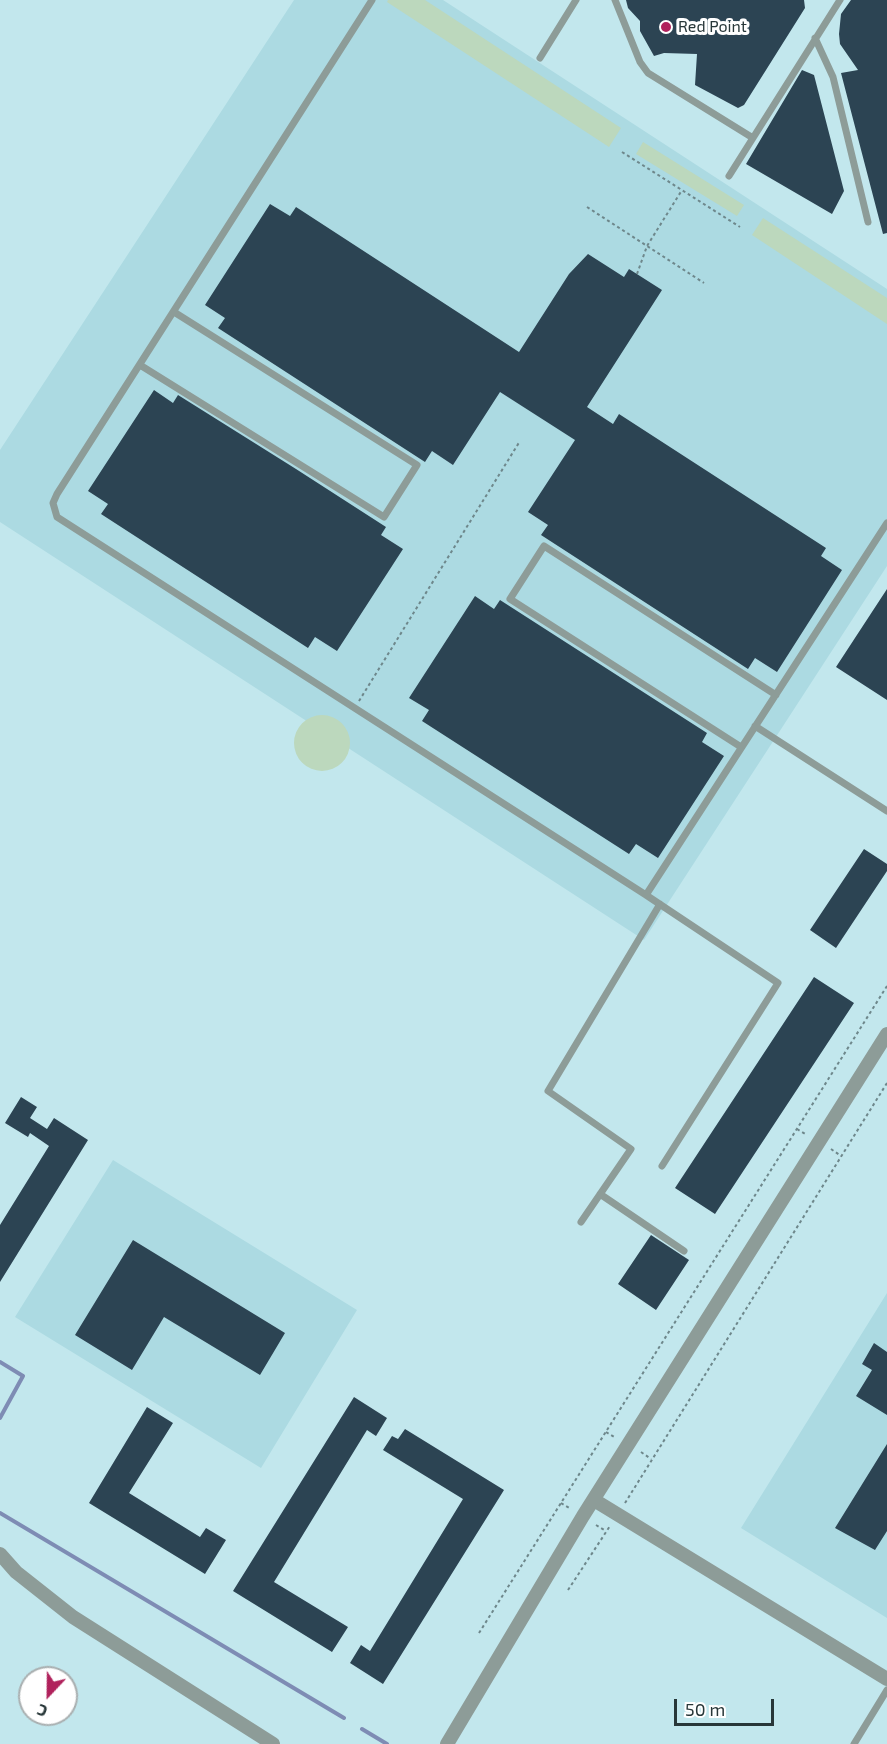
<!DOCTYPE html>
<html>
<head>
<meta charset="utf-8">
<style>
	body { margin:0 }
	#map { position:relative; width:887px; height:1744px; overflow:hidden; background:#c2e7ed; font-family:"Exo 2",sans-serif }
	canvas { display:block }
	.north { position:absolute; left:18px; top:1666px; width:60px; height:60px; box-sizing:border-box; background:#fff; border:2px solid #a9afb0; border-radius:50%; rotate:202deg; font-size:16px; font-weight:700; line-height:24px; text-align:center; color:#283739 }
	.north::after { content:''; display:block; margin:auto; width:21px; height:27px; background:#b0225c; clip-path:polygon(50% 0,100% 100%,50% 72%,0 100%) }
	.scale { position:absolute; left:674px; top:1699px; width:100px; height:27px; box-sizing:border-box; border:3px solid #283739; border-top:0; padding-left:8px; font-size:18px; line-height:21px; white-space:nowrap; color:#283739; -webkit-text-stroke:4px #fff; paint-order:stroke }
</style>
</head>
<body>
<div id="map">
<canvas width="887" height="1744"></canvas>
<div class="north">С</div>
<div class="scale">50 m</div>
</div>
<script>
const g = document.querySelector('canvas').getContext('2d');
g.lineJoin = 'round';
function fill(path, color) {
  g.fillStyle = color;
  g.fill(path, 'evenodd');
}
function toPath(rows) {
  const path = new Path2D();
  for (const r of rows) {
    if (r.length === 3) {
      path.moveTo(r[0] + r[2], r[1]);
      path.arc(r[0], r[1], r[2], 0, 2 * Math.PI);
      continue;
    }
    path.moveTo(r[0], r[1]);
    for (let i = 2; i < r.length; i += 2) path.lineTo(r[i], r[i + 1]);
  }
  return path;
}
function trace(path, color, width, dash) {
  g.strokeStyle = color;
  g.lineWidth = width;
  g.lineCap = dash ? 'butt' : 'round';
  g.setLineDash(dash || []);
  g.stroke(path);
}
function write(font, color, halo, rows, align = 'center') {
  g.font = font + ' "Exo 2",sans-serif';
  g.lineWidth = 6;
  g.setLineDash([]);
  g.textBaseline = 'middle';
  g.strokeStyle = halo;
  g.fillStyle = color;
  for (const [text, x, y, turn = 0] of rows) {
    g.save();
    g.translate(x, y);
    g.rotate((+turn || 0) * Math.PI / 180);
    g.textAlign = isNaN(turn) ? turn : align;
    if (halo) g.strokeText(text, 0, 0);
    g.fillText(text, 0, 0);
    g.restore();
  }
}
fill(toPath([
	[294,0,443,0,887,289,887,566,644,940,0,522,0,450],
	[113,1160,357,1310,261,1468,15,1317],
	[887,1293,887,1618,741,1528]
]), '#acdae2');
fill(toPath([
	[388,0,425,0,621,128,609,147,387,2],
	[643,142,744,205,737,216,636,154],
	[763,218,887,298,887,324,752,235],
	[322,743,28]
]), '#bcd8bd');
trace(toPath([
	[0,1362,23,1376,0,1418],
	[0,1513,344,1718],
	[362,1729,387,1744]
]), '#7e8cb4', 4);
fill(toPath([
	[626,0,804,0,805,8,744,105,738,108,695,85,697,54,664,53,654,56,640,31,640,21,628,8],
	[851,0,887,0,887,233,883,234,841,73,858,70,840,44,839,34,841,14],
	[802,70,814,75,844,191,832,214,746,164],
	[270,204,290,216,296,207,519,352,569,274,588,254,624,277,629,269,662,290,587,407,613,424,619,414,826,548,821,556,842,570,777,672,755,658,748,669,541,535,548,525,528,512,575,440,500,392,453,465,432,451,425,462,218,328,225,318,205,305],
	[154,390,173,403,178,395,296,469,386,527,381,535,403,549,337,651,315,637,308,648,101,514,108,504,88,491],
	[887,589,887,700,836,667],
	[475,596,494,609,500,600,707,733,702,742,724,756,658,858,636,844,629,854,422,721,429,710,409,698],
	[864,849,887,864,887,871,836,948,810,930],
	[814,977,854,1003,715,1214,675,1188],
	[21,1097,37,1107,30,1118,47,1129,54,1118,88,1140,0,1282,0,1225,49,1146,30,1133,28,1137,5,1123],
	[651,1235,689,1260,656,1310,618,1284],
	[133,1240,285,1333,260,1375,164,1317,132,1370,75,1335],
	[874,1343,887,1352,887,1415,856,1396,872,1370,862,1364],
	[354,1397,387,1418,376,1436,367,1430,274,1582,348,1627,332,1652,233,1591],
	[147,1407,173,1423,129,1493,200,1537,206,1528,226,1540,205,1574,89,1503],
	[405,1429,504,1490,383,1684,350,1663,361,1645,370,1651,463,1499,383,1450,392,1436,398,1439],
	[887,1444,887,1531,875,1550,835,1528]
]), '#2c4453');
trace(toPath([
	[622,152,740,227],
	[587,207,704,283],
	[637,274,647,246,682,190],
	[359,701,520,441],
	[797,1129,807,1135],
	[831,1149,841,1156],
	[606,1432,616,1438],
	[641,1452,651,1459],
	[561,1503,571,1509],
	[625,1503,887,1083],
	[596,1525,606,1531],
	[568,1590,610,1526],
	[479,1633,887,986]
]), '#6e878b', 2, [3, 3]);
trace(toPath([
	[372,0,57,494,53,503,57,517,646,895,887,523],
	[615,0,640,62,648,73,753,138],
	[815,38,833,77,868,222],
	[540,58,576,0],
	[729,176,840,0],
	[140,365,384,517,417,465,174,312],
	[755,726,887,811],
	[741,747,510,599,544,546,776,695],
	[646,895,778,983,662,1166],
	[600,1194,684,1251],
	[581,1222,631,1149,548,1091,660,904],
	[854,1744,887,1690]
]), '#8d9c98', 7);
trace(toPath([
	[594,1500,887,1679],
	[0,1554,16,1572,73,1617,273,1744],
	[447,1744,583,1516,887,1034]
]), '#8d9c98', 14);
for (const [x, y, r, color] of [
	[666,27,6,"#b0225c"]
]) {
  const dot = new Path2D();
  dot.arc(x, y, r, 0, 2 * Math.PI);
  g.fillStyle = color;
  g.fill(dot);
  trace(dot, '#fff', 2);
}
write('16px', '#283739', '#fff', [
	["Red Point",678,27]
], 'left');
</script>
</body>
</html>
